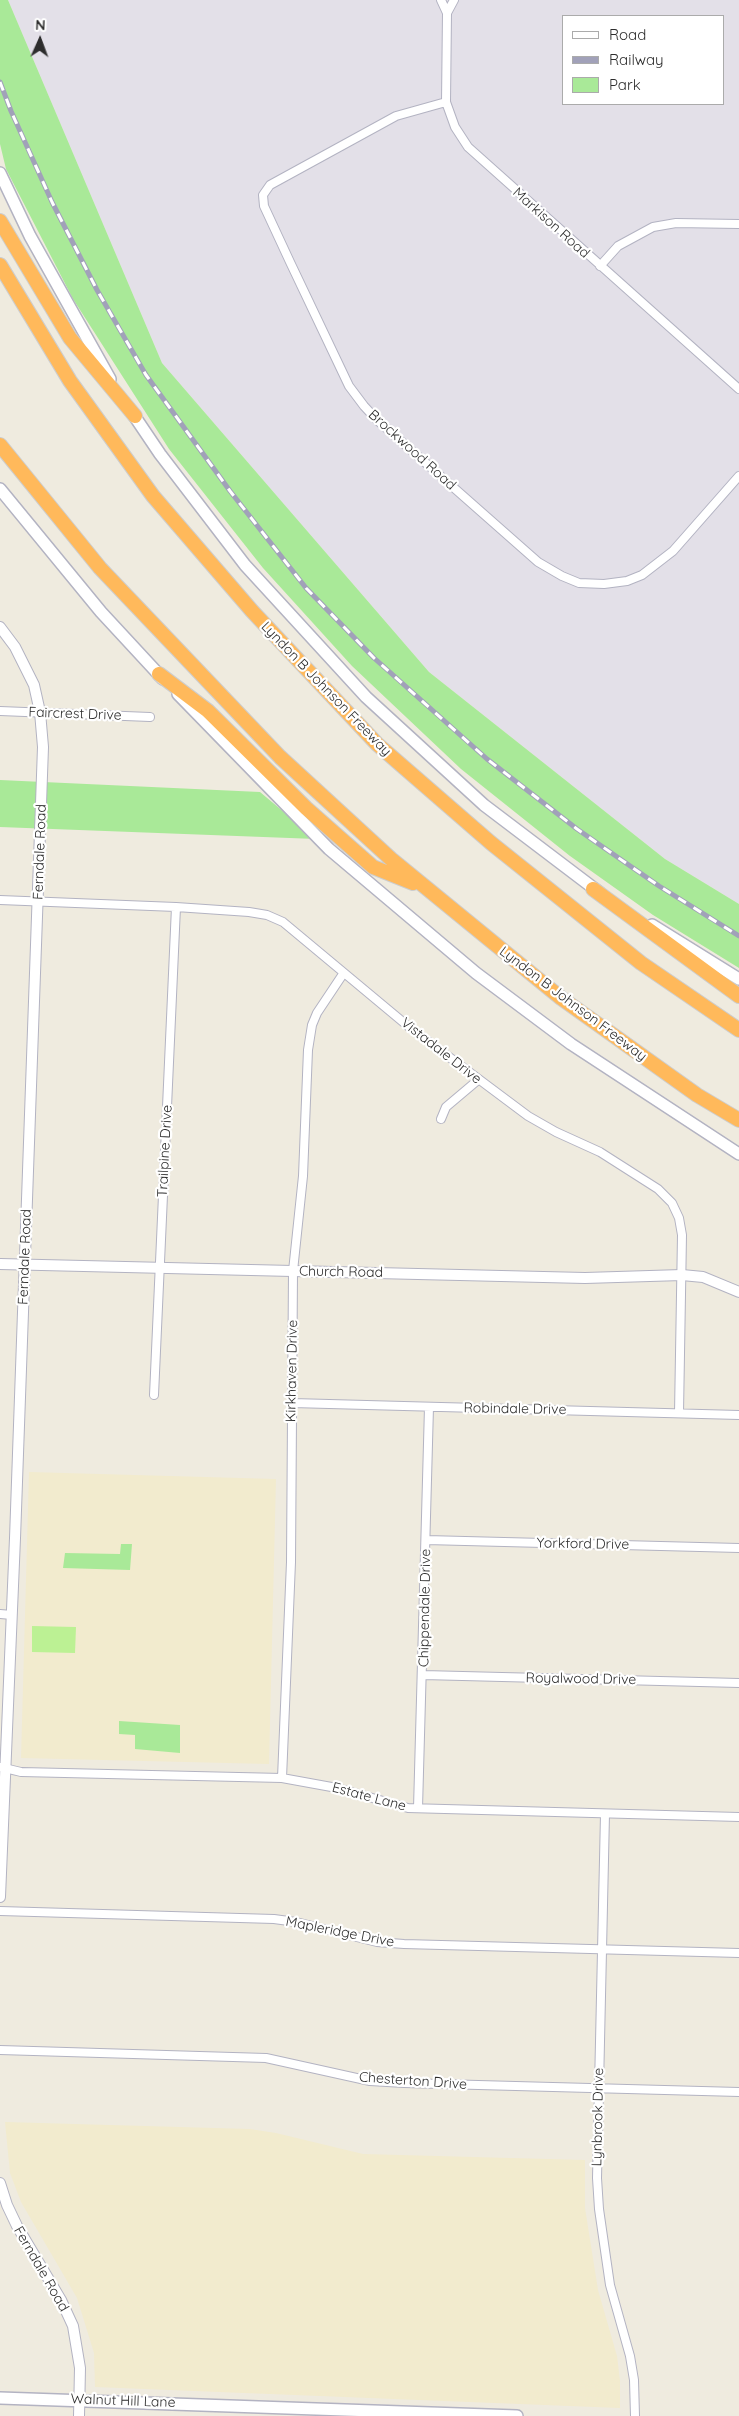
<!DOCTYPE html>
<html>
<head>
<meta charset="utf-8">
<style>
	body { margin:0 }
	#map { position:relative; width:739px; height:2416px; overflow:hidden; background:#efebdf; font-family:Quicksand,sans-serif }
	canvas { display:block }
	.legend { position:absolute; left:562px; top:15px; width:162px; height:90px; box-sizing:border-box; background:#fff; border:1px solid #ababab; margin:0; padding:6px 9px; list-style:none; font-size:15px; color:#2d2d2d }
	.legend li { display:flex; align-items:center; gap:10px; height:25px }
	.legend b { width:25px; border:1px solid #ababab }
	.north { position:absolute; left:15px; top:15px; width:50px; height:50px; -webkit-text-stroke:4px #fff; paint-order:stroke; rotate:2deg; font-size:14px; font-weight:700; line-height:20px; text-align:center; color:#2d2d2d }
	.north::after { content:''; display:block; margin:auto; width:18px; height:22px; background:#2d2d2d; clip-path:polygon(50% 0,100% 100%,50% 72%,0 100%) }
</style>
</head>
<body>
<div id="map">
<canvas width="739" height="2416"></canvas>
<ul class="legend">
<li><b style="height:6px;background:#fff"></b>Road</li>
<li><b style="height:6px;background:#a1a1b9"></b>Railway</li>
<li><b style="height:14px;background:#a9e998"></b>Park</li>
</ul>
<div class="north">N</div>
</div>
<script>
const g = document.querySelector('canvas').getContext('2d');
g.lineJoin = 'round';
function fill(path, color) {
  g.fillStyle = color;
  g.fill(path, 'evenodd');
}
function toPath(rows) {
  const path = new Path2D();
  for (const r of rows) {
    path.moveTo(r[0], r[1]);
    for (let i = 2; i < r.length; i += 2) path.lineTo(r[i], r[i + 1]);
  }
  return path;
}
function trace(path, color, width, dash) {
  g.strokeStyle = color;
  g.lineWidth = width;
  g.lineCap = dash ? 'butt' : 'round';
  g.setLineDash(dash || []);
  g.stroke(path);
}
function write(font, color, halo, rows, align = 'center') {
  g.font = font + ' Quicksand,sans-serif';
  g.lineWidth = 4.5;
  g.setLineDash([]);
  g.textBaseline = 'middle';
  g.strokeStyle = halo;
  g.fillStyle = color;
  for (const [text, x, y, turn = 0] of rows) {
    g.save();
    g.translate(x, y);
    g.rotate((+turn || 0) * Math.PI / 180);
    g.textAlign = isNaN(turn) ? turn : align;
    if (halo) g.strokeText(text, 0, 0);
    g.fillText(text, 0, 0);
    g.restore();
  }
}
fill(toPath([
	[8,0,739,0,739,904,665,859,429,672,162,363],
	[563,16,723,16,723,104,563,104]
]), '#e3e0e8');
fill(toPath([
	[29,1472,276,1479,269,1764,21,1758],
	[5,2122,250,2129,276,2133,363,2154,585,2160,585,2208,598,2290,617,2356,620,2381,620,2408,95,2387,94,2353,77,2298,21,2202,10,2173]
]), '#f2ebce');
fill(toPath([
	[0,0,8,0,162,363,429,672,665,859,739,904,739,968,653,915,570,856,461,769,352,666,263,568,169,449,73,299,6,169,0,144],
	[0,780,260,792,316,839,0,827],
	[121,1544,132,1544,130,1570,63,1568,65,1553,120,1554],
	[119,1721,180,1725,180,1753,135,1749,135,1735,119,1734]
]), '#a9e998');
fill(toPath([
	[32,1626,76,1627,75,1653,32,1652]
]), '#bcf194');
const minor = toPath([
	[441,0,447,13,446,102,455,127,468,147,739,389],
	[447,13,454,0],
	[446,102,396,116,270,185,263,195,264,206,290,262,349,386,364,406,377,420,538,562,562,576,579,583,604,584,627,581,642,575,673,551,739,476],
	[600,266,618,246,653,227,676,223,739,224],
	[0,711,150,717],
	[0,900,176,907,249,912,267,915,283,922,409,1027,528,1116,556,1132,600,1152,658,1189,672,1203,679,1218,682,1235,679,1413],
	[441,1119,446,1107,478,1080],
	[154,1395,176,907],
	[292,1403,739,1415],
	[426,1540,739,1548],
	[0,1614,12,1615],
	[423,1675,739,1683],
	[0,1767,21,1772,282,1778,337,1788,408,1808,739,1817],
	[282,1778,291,1562,293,1271,303,1176,308,1050,312,1025,317,1013,343,974],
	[418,1808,429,1407],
	[605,1814,597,2178,599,2209,610,2285,630,2356,634,2380,635,2416],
	[0,1911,274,1919,296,1922,377,1942,404,1944,739,1953],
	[0,2050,266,2058,370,2081,404,2083,739,2092]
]);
const tertiary = toPath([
	[0,627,15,647,34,685,40,712,43,747,15,1538,0,1897],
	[0,1264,585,1278,682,1275,703,1277,739,1292],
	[0,2183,7,2205,17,2226,61,2300,73,2326,80,2368,79,2416]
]);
const secondary = toPath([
	[0,173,30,236,110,379],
	[131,411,160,454,245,565,366,697,484,805,600,893],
	[0,489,101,612,163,679],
	[178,694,329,849,476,973,571,1044,739,1154],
	[652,925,739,979],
	[0,2398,517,2416]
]);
const motorway = toPath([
	[0,221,70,338,135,416],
	[0,265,70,381,153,496,252,611,377,744,491,843,641,963,739,1030],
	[0,445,100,568,280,757,391,859,561,998,697,1095,739,1120],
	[159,674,208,711,306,808,373,867,413,883],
	[593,889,739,996]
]);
trace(minor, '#b3b3c2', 10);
trace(tertiary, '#b3b3c2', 12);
trace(secondary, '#b3b3c2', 14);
trace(motorway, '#cdcdcd', 16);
trace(minor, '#fff', 8);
trace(tertiary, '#fff', 10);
trace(secondary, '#fff', 11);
trace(motorway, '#ffb95b', 14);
const rail = toPath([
	[0,82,11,111,52,202,97,290,146,375,230,491,306,588,374,658,487,759,577,829,659,886,739,936]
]);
trace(rail, '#a1a1b9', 5);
trace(rail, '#fff', 3, [9]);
write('14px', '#2d2d2d', '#fff', [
	["Markison Road",551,223,42],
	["Brockwood Road",412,450,42],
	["Lyndon B Johnson Freeway",326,689,46],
	["Faircrest Drive",75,714,2],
	["Ferndale Road",40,852,-88],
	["Lyndon B Johnson Freeway",573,1004,37],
	["Vistadale Drive",441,1051,38],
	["Trailpine Drive",165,1151,-87],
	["Ferndale Road",25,1257,-88],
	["Church Road",341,1272,1],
	["Kirkhaven Drive",292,1371,-89],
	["Robindale Drive",515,1409,1],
	["Yorkford Drive",583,1544,1],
	["Chippendale Drive",425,1608,-89],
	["Royalwood Drive",581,1679,1],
	["Estate Lane",369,1797,15],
	["Mapleridge Drive",340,1932,11],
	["Chesterton Drive",413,2081,4],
	["Lynbrook Drive",598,2117,-89],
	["Ferndale Road",41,2269,60],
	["Walnut Hill Lane",123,2401,2]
]);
</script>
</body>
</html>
